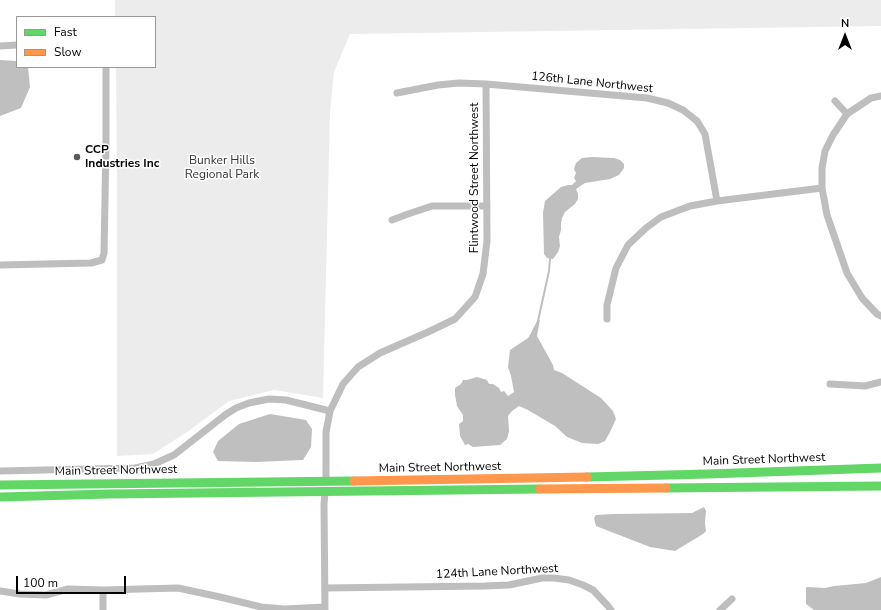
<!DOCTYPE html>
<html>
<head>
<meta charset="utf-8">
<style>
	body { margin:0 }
	#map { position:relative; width:881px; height:610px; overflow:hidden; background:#fff; font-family:"Nunito Sans",sans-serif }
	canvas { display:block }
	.legend { position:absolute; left:16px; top:16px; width:140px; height:52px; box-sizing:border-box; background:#fff; border:1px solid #999; margin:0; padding:5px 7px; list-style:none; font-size:12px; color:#000 }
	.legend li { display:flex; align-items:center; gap:8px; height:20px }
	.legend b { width:20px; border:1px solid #999 }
	.north { position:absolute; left:825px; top:16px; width:40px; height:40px; -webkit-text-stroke:3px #fff; paint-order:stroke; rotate:0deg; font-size:11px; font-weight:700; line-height:16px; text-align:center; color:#000 }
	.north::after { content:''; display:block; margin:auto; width:14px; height:18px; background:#000; clip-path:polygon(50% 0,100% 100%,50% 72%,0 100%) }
	.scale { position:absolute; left:16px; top:576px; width:110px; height:18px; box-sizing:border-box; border:2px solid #000; border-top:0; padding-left:5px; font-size:12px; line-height:14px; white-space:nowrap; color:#000; -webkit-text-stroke:3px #fff; paint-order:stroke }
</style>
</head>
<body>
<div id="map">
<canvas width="881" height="610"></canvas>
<ul class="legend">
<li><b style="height:5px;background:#63d668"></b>Fast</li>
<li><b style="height:5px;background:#ff974d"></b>Slow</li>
</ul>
<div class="north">N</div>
<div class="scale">100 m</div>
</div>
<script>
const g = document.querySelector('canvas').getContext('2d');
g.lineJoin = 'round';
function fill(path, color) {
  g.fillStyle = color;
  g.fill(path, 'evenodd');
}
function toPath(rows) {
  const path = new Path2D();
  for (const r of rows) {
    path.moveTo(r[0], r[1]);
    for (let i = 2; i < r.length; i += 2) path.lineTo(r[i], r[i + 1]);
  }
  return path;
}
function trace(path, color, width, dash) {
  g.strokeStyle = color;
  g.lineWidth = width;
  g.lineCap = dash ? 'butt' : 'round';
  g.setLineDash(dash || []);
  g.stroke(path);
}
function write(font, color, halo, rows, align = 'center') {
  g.font = font + ' "Nunito Sans",sans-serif';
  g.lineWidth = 3;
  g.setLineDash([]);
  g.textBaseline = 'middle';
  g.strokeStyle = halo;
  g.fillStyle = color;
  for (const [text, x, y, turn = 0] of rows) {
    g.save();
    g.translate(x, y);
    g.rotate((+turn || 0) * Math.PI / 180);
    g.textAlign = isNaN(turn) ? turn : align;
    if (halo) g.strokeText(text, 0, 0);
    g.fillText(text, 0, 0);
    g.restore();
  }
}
fill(toPath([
	[115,0,881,0,881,26,350,34,334,72,330,112,323,398,274,390,229,401,190,430,153,454,117,456,117,178,116,67,155,67,155,17,115,17]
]), '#ececec');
fill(toPath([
	[0,60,17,61,17,67,28,67,30,87,21,108,0,116],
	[592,157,614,158,620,160,624,164,624,168,619,175,610,179,585,183,576,189,578,194,578,199,575,204,565,212,562,218,561,224,561,230,559,237,560,246,558,252,553,259,547,258,544,254,543,213,545,201,561,187,568,185,572,185,576,181,574,178,576,173,574,169,576,163,582,158],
	[540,320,537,336,553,365,554,370,562,373,601,398,613,411,616,419,610,432,605,441,598,444,582,443,567,437,555,426,528,410,519,406,512,411,508,416,509,431,507,439,500,445,473,447,468,444,465,445,460,436,459,424,463,421,463,415,457,406,455,395,455,388,461,384,463,380,467,380,477,377,487,380,489,384,493,384,499,388,501,392,504,391,508,396,514,392,511,376,508,367,510,350,528,338,531,333,537,321],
	[270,414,306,420,312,429,311,447,303,460,255,462,218,461,213,452,218,441,239,424],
	[704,507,706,511,705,522,706,531,703,534,675,551,650,547,596,526,594,518,596,515,614,514,692,513],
	[881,577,881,610,814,610,806,604,806,587,825,588,834,586,866,583]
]), '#bfbfbf');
trace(toPath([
	[538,321,549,271,550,259]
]), '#bfbfbf', 2);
trace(toPath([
	[0,46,17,45],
	[397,93,438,85,459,83,486,84,647,98,668,103,683,110,697,121,705,134,717,201],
	[881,96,871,98,847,114,833,135,825,151,822,168,822,188,827,215,847,273,862,298,877,314,881,316],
	[835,101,847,114],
	[392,220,408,214,432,206,487,206],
	[0,265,91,263,102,260,104,253,106,144,106,67],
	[607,319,607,305,616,268,628,245,646,228,661,217,690,206,717,201,822,188],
	[830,384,865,386,881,382],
	[0,471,135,468,154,464,174,455,225,415,236,408,249,403,269,399,286,400,330,411],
	[326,481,326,432,330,411,343,384,358,367,380,353,428,332,455,319,475,297,483,274,487,241,486,84],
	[325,588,485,586,509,585,542,578,554,578,569,580,583,585,593,590,608,606,611,610],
	[103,590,103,610],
	[0,591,20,594,46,595,68,589,103,590,178,588,220,597,261,607,284,609,325,607],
	[325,610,324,504,325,493],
	[720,610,732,599]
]), '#bebebe', 7);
trace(toPath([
	[587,477,708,474,881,468],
	[0,485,354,481],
	[666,488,881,486],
	[0,497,109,494,540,489]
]), '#63d668', 9);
trace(toPath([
	[354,481,587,477],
	[540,489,666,488]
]), '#ff974d', 9);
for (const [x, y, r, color] of [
	[77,157,4,"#595959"]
]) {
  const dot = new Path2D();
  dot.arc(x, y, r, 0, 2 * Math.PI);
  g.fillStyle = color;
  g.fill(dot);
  trace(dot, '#fff', 1.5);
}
write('12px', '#000', '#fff', [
	["126th Lane Northwest",592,83,6],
	["Flintwood Street Northwest",475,178,-90],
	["Main Street Northwest",764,460,-2],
	["Main Street Northwest",440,468,-1],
	["Main Street Northwest",116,471,-1],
	["124th Lane Northwest",497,572,-3]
]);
write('bold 12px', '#000', '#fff', [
	["CCP",85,150],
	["Industries Inc",85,164]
], 'left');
write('12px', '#333', '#fff', [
	["Bunker Hills",222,161],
	["Regional Park",222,175]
]);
</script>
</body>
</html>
